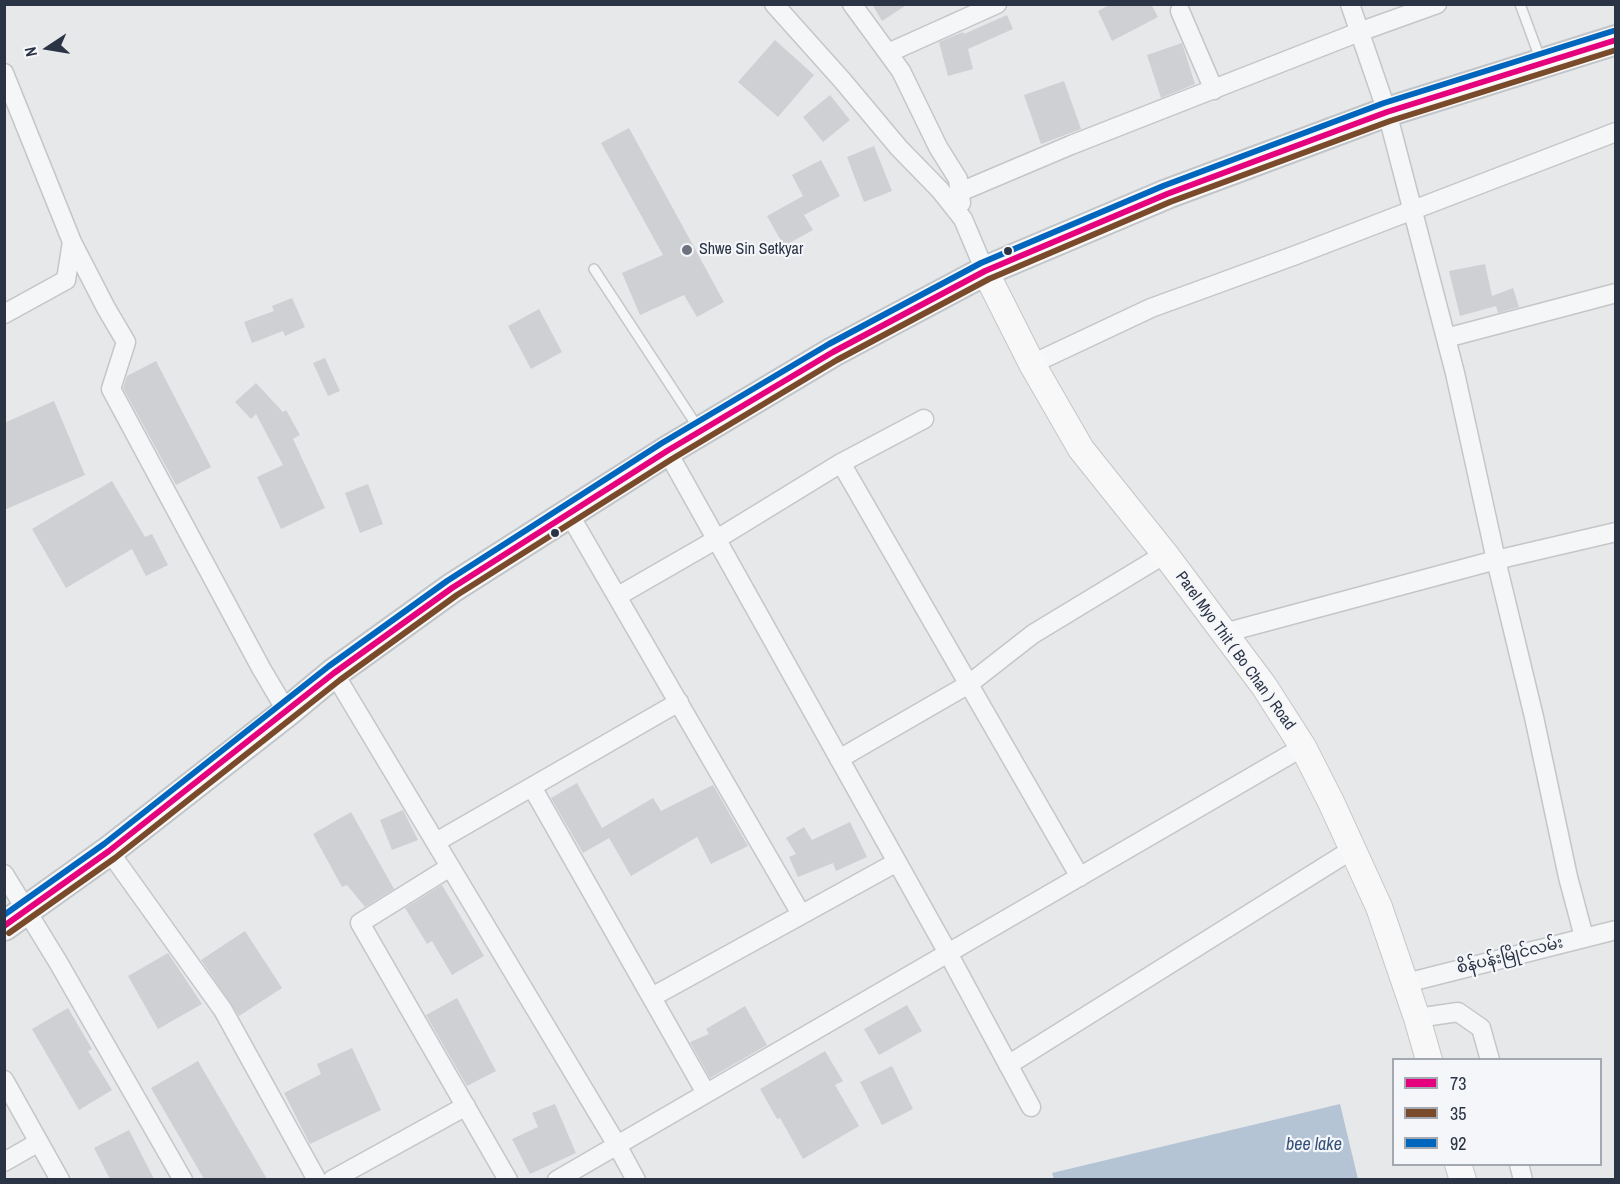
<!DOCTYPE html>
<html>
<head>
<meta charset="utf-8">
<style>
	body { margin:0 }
	#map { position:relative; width:1620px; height:1184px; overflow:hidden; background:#e6e8ea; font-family:"Archivo Narrow",sans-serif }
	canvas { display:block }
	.frame { position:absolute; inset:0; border:6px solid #2b3445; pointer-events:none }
	.legend { position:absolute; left:1392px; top:1058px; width:210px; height:108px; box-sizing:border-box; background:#f4f6f9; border:2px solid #a4a8b1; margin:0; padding:8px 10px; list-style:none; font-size:18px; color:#2b3445 }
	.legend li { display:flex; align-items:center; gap:12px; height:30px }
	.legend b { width:30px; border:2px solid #a4a8b1 }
	.north { position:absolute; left:18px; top:18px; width:60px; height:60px; -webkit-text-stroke:4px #f4f6f9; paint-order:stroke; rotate:258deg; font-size:16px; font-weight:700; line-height:24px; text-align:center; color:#2b3445 }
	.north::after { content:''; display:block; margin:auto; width:21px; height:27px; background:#2b3445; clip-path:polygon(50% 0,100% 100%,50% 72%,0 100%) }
</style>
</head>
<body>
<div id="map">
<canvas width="1620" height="1184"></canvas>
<div class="frame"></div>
<ul class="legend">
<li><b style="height:8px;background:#e5007d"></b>73</li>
<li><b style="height:8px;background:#7a4b2a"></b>35</li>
<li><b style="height:8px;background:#0065bd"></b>92</li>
</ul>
<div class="north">N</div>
</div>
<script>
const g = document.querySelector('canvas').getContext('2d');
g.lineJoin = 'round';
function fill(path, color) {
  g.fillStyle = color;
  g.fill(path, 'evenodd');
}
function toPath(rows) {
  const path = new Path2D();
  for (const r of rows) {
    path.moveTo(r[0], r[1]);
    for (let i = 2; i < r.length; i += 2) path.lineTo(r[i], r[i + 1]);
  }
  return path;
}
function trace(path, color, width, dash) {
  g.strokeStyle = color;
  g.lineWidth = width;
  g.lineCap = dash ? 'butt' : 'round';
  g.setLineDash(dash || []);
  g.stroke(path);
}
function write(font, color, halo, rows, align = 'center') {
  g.font = font + ' "Archivo Narrow","Noto Sans Myanmar",sans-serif';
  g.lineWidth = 4.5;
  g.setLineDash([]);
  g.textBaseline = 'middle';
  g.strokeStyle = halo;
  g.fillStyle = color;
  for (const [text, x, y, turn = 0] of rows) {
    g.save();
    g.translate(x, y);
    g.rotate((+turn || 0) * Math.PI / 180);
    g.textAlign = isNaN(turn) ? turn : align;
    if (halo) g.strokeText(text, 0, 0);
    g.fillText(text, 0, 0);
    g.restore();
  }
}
fill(toPath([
	[1340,1104,1358,1179,1054,1179,1052,1173]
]), '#b4c4d5');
fill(toPath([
	[872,4,908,4,882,21],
	[1111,4,1151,4,1158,17,1112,41,1098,11],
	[1007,15,1013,29,968,49,973,69,948,76,939,42,963,32,964,34],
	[775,40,814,75,778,117,738,82],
	[1182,43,1195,84,1161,98,1147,55],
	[1064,81,1081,129,1041,144,1024,95],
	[830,95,850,120,823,142,803,117],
	[629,128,724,302,697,317,684,295,640,315,622,273,663,255,601,143],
	[874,146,892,191,864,202,847,157],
	[821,160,840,196,804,215,813,230,784,246,767,216,803,196,792,175],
	[1485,264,1492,296,1513,288,1519,307,1498,313,1496,306,1460,316,1449,271],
	[292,298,305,327,285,336,283,331,252,343,244,322,274,311,272,306],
	[539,309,562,352,531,369,508,326],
	[325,358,340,391,328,396,313,363],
	[156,361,211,467,176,485,123,388,127,376],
	[256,383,283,412,286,410,300,435,293,439,325,508,281,529,257,477,283,465,256,414,251,419,235,402],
	[54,401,85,475,4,510,4,423],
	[112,481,145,537,152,534,168,565,146,576,132,549,66,588,32,529],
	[368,484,383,524,360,533,345,493],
	[577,783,602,828,653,798,661,811,713,785,748,846,711,864,697,837,631,876,609,838,583,853,551,798],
	[403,810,418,840,392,850,380,820],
	[351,812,394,889,365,907,347,885,342,887,313,834],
	[850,822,867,857,836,871,833,863,798,877,789,857,796,854,786,838,804,827,812,840],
	[442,885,484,956,452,975,432,941,427,944,405,908],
	[245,931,282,988,239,1016,201,960],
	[168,953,202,1004,158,1029,128,976],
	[457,998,496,1071,467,1086,426,1015],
	[907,1005,922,1031,879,1055,864,1029],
	[745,1006,767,1045,710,1078,690,1042,709,1034,706,1029],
	[68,1008,92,1049,88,1051,112,1090,79,1110,32,1029],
	[352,1048,381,1110,310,1144,284,1093,321,1074,317,1064],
	[825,1051,843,1081,835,1085,859,1126,803,1159,780,1118,777,1119,760,1089],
	[198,1061,267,1179,204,1179,151,1088],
	[892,1066,913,1109,882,1125,860,1082],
	[555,1104,576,1153,530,1174,512,1139,538,1127,532,1113],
	[129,1130,154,1179,110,1179,94,1148]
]), '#ced0d3');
const lane = toPath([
	[1520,4,1541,61],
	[594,269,699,429]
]);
const street = toPath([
	[774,4,842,80,899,148,940,190,963,219,985,271],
	[852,4,901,71,938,147,958,179,961,203],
	[1350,4,1387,112,1455,373,1496,560,1534,717,1568,877,1584,937],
	[1180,11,1214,90],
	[888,53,997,4],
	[4,73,72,242,106,308,126,342,111,389,261,668,287,712],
	[960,192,1071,145,1359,32,1437,4],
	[4,314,66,280,72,242],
	[1446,338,1616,293],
	[1032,364,1151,308,1296,255,1616,132],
	[667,451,948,953,1031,1107],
	[841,463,1080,877],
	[568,512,801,914],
	[618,596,717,539,841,463,924,419],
	[1224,633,1496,560,1616,532],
	[334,673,617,1145,636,1180],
	[839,759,969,684,1033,634,1165,554],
	[532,787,706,1093],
	[436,842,679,702],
	[109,851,223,1010,317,1180],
	[450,867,360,923,508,1180],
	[4,874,58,962,183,1180],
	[1406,983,1616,930],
	[652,997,897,862],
	[1417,1018,1458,1012,1481,1028,1490,1060],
	[1008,1065,1353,849],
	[4,1080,60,1180],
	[4,1162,39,1142],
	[1519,1164,1523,1180],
	[332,1180,466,1106],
	[557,1180,1303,747]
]);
const secondary = toPath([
	[985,271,1032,364,1081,449,1165,554,1264,686,1303,747,1331,802,1379,907,1417,1018,1429,1060],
	[1458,1164,1463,1180]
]);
const primary = toPath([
	[4,926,109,851,287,712,334,673,452,588,667,451,833,352,985,271,1167,194,1387,112,1616,40]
]);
trace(lane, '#c4c6c8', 12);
trace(street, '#c4c6c8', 21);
trace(secondary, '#c4c6c8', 28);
trace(primary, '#c2c5c8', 32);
trace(lane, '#f5f6f7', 9);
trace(street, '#f5f6f7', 18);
trace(secondary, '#f8f8f8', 26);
trace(primary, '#f8f8f8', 28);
trace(toPath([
	[4,926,109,851,334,673,452,588,667,451,833,352,985,271,1167,194,1387,112,1616,40]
]), '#e5007d', 6);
trace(toPath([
	[9,933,115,858,340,680,457,595,672,459,837,360,989,279,1170,202,1390,121,1616,50]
]), '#7a4b2a', 6);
trace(toPath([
	[4,915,104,844,329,666,447,581,662,443,829,344,981,263,1163,186,1384,103,1613,31]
]), '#0065bd', 6);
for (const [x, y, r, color] of [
	[687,250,6,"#6c737f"],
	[1008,251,5,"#2b3445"],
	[555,533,5,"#2b3445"]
]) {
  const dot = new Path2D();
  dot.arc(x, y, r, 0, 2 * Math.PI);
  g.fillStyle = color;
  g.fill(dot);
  trace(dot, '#f4f6f9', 2);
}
write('16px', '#2b3445', '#f4f6f9', [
	["Shwe Sin Setkyar",699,250]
], 'left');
write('16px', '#2b3445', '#f4f6f9', [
	["Parel Myo Thit ( Bo Chan ) Road",1235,651,54],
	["စိန်ပန်းမြိုင်လမ်း",1510,956,-14]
]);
write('italic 18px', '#34527a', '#f4f6f9', [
	["bee lake",1314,1145]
]);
</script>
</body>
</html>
